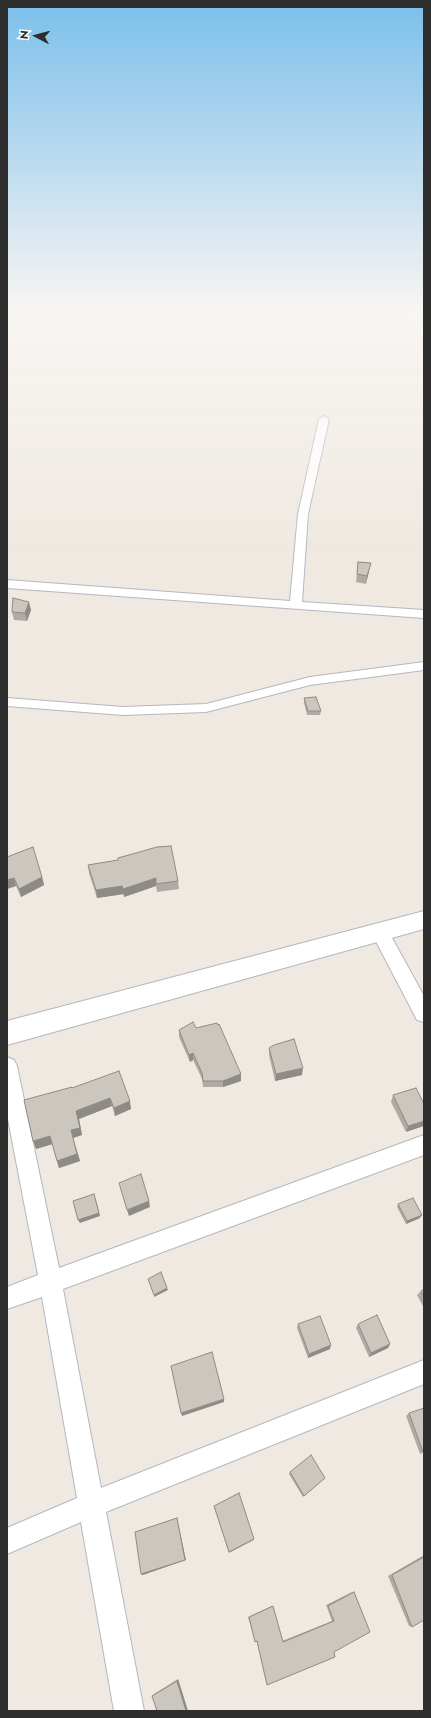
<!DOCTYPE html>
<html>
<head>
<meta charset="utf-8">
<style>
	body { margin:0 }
	#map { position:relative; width:431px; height:1718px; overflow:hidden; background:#efe9e1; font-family:Jost,sans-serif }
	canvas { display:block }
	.frame { position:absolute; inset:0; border:8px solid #2e2e2e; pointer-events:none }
	.north { position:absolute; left:16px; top:16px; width:40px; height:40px; -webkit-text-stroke:3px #fff; paint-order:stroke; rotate:276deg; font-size:11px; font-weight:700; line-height:16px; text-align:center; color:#2e2e2e }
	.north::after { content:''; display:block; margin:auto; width:14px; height:18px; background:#2e2e2e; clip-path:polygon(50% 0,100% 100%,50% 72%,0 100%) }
</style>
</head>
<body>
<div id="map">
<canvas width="431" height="1718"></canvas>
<div class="frame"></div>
<div class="north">N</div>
</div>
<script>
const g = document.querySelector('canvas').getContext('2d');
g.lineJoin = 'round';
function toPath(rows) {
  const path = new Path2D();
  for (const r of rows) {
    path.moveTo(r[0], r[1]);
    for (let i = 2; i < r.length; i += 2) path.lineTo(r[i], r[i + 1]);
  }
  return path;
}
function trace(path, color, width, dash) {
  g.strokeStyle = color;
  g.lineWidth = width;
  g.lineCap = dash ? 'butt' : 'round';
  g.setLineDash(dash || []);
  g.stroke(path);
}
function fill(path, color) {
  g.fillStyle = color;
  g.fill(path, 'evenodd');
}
const minor = toPath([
	[405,311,413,311,424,329,424,337,421,337,405,311],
	[324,416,329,419,308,514,302,602,424,610,424,618,7,588,7,580,290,601,298,514,319,419,324,416],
	[424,662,424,670,310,685,206,712,123,715,7,706,7,698,123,707,206,704,310,677,424,662],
	[380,925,386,927,424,996,424,1022,417,1020,371,932,374,927,380,925],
	[7,1057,14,1060,17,1066,59,1268,424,1135,424,1155,63,1289,101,1488,424,1360,424,1384,106,1512,144,1711,114,1711,81,1522,7,1554,7,1528,77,1498,42,1297,7,1309,7,1287,38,1275,7,1114,7,1057]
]);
const secondary = toPath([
	[424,911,424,929,7,1045,7,1021,424,911]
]);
trace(minor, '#b4b7c1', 2);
trace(secondary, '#b4b7c1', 2);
fill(minor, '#fff');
fill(secondary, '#fff');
fill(toPath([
	[358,562,369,571,366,584,356,582],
	[31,610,27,621,14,620,12,612],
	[304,698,321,711,320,715,307,715,304,703],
	[7,857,42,877,44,885,21,897,16,886,7,889],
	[118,860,178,881,179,889,157,892,156,886,124,897,124,894,97,898,89,873,88,865],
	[179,1030,241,1074,241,1081,223,1087,203,1087,202,1079,193,1060,190,1062,179,1037],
	[269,1048,302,1075,275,1081,269,1055],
	[119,1071,131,1109,115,1116,112,1106,79,1119,82,1135,73,1138,80,1161,59,1168,52,1144,36,1149],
	[393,1095,424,1104,406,1132,391,1102],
	[398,1204,420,1218,406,1224,397,1207],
	[424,1289,424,1308,417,1295,421,1291],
	[298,1324,330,1349,308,1358,297,1328],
	[358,1324,390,1344,388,1348,369,1357,356,1328],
	[409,1413,424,1452,420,1454,406,1416],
	[290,1472,325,1478,303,1497,289,1474],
	[214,1506,254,1540,229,1553],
	[424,1555,424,1620,412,1627,409,1626,388,1576],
	[352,1592,354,1592,370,1632,267,1685,257,1642,255,1642,255,1641,248,1617,272,1606,273,1606,282,1641,332,1621,326,1605],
	[178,1679,188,1711,157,1711,152,1696,154,1694]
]), '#afaba4');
fill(toPath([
	[371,563,369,571,366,584,367,576],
	[29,602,31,610,27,621,25,613],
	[42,877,44,885,21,897,19,889],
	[14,878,16,886,7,889,7,880],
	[156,878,156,886,124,897,123,889],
	[122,886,124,894,97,898,96,890],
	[193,1053,193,1060,190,1062,189,1055],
	[303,1068,302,1075,275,1081,276,1074],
	[241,1074,241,1081,223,1087,223,1081],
	[110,1098,112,1106,79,1119,82,1135,73,1138,80,1161,59,1168,57,1161,71,1130,76,1111],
	[130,1101,131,1109,115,1116,114,1108],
	[424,1121,424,1126,406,1132,408,1126],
	[50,1136,53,1144,36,1149,33,1141],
	[95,1197,100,1216,80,1223,78,1220],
	[149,1201,150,1207,129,1216,127,1210],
	[422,1215,420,1218,406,1224,407,1221],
	[167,1288,168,1290,154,1297,154,1295],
	[390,1344,388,1348,369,1357,371,1353],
	[331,1345,330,1349,308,1358,309,1354],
	[224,1399,224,1402,182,1416,181,1413],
	[177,1518,186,1560,143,1575,141,1574],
	[178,1679,188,1711,186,1711,177,1681]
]), '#8e8b86');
const building = toPath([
	[358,562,371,563,367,576,357,574,358,562],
	[13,598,29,602,25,613,12,612,13,598],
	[316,697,321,711,308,711,304,698,316,697],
	[171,846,178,881,156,884,156,878,123,889,122,886,96,890,88,865,118,860,118,858,157,847,171,846],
	[33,847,42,877,19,889,14,878,7,880,7,857,33,847],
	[193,1022,196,1028,217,1023,218,1025,219,1024,241,1074,223,1081,203,1081,202,1073,193,1053,189,1055,179,1030,193,1022],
	[294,1039,303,1068,276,1074,269,1048,274,1045,294,1039],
	[119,1071,130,1101,114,1108,110,1098,76,1111,80,1128,71,1130,77,1154,57,1161,50,1136,33,1141,24,1100,72,1087,72,1088,119,1071],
	[416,1088,424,1104,424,1121,408,1126,393,1095,416,1088],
	[141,1174,149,1201,127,1210,119,1183,141,1174],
	[94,1194,99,1213,78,1220,73,1201,94,1194],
	[413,1198,422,1215,407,1221,398,1204,413,1198],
	[161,1272,167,1288,154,1295,148,1279,161,1272],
	[424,1289,424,1297,421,1291,424,1289],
	[377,1315,390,1344,371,1353,358,1324,377,1315],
	[320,1316,331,1345,309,1354,298,1324,320,1316],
	[212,1352,224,1399,181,1413,171,1366,212,1352],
	[424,1408,424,1451,423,1452,409,1413,424,1408],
	[311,1455,325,1478,304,1496,290,1472,311,1455],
	[239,1493,254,1539,229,1552,214,1506,239,1493],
	[177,1518,185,1560,141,1574,135,1532,177,1518],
	[424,1557,424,1620,412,1627,392,1575,424,1557],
	[354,1592,370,1632,334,1652,335,1657,267,1685,257,1641,255,1642,249,1617,273,1606,283,1642,334,1621,328,1606,354,1592],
	[177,1681,186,1711,157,1711,152,1696,177,1681]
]);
fill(building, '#cbc7bf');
trace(building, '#8e8b86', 1);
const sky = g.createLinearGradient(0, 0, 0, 551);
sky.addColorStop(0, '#7abfeb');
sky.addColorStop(0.56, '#f8f5f2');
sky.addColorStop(1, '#f8f5f200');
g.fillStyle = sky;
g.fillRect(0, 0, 431, 551);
</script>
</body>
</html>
